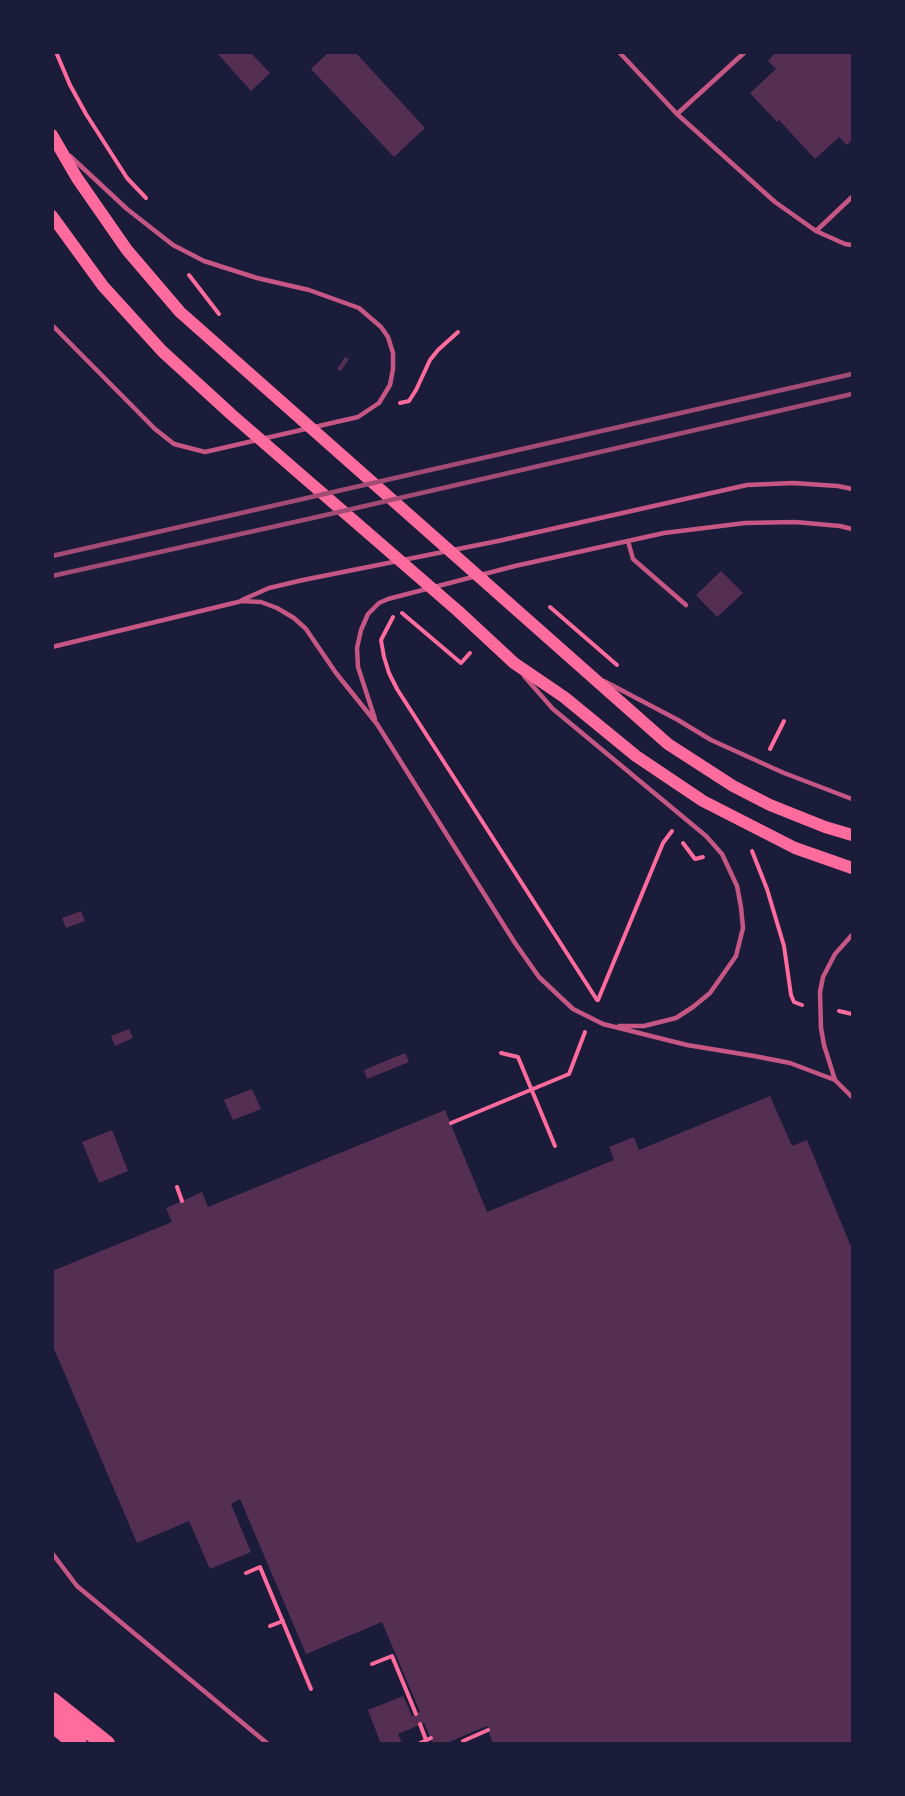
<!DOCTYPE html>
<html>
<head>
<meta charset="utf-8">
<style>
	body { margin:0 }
	#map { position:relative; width:905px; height:1796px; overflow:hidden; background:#1b1b3a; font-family:"Playfair Display",serif }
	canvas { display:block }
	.frame { position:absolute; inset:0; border:54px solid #1b1b3a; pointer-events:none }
</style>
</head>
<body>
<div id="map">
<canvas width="905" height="1796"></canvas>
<div class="frame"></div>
</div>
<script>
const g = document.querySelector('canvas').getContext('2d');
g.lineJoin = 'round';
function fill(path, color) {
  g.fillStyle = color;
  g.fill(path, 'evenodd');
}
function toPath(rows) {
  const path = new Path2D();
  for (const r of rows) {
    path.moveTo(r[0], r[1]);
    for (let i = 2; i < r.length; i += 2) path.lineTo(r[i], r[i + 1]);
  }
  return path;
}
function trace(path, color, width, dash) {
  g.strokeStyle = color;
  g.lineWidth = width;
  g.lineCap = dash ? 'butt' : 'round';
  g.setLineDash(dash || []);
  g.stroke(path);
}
fill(toPath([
	[216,52,250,52,270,73,251,91],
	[329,52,355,52,425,128,394,157,311,69],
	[776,52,852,52,852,140,847,145,839,137,815,159,779,120,777,122,750,93,776,69,768,61],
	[345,357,349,359,341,371,337,369],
	[721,571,743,593,717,617,696,595],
	[81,911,85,921,66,928,62,918],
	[129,1029,133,1038,115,1046,111,1036],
	[405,1053,409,1062,367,1079,364,1070],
	[252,1089,261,1109,233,1120,224,1100],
	[770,1096,792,1146,807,1140,852,1249,852,1744,493,1744,487,1726,444,1744,433,1744,424,1723,398,1734,402,1743,381,1744,368,1710,403,1696,412,1716,420,1712,382,1622,306,1654,240,1499,231,1504,251,1552,210,1569,189,1521,137,1543,52,1344,52,1271,172,1222,166,1208,182,1201,202,1192,208,1207,445,1110,487,1212,614,1160,609,1147,634,1137,639,1150],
	[112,1130,128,1171,99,1183,82,1142]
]), '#542f53');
trace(toPath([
	[56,52,70,85,86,114,127,178,146,198],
	[189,275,219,314],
	[400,403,409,401,416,390,430,360,438,350,458,332],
	[550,607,617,665],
	[402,613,461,663,470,653],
	[393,617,381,640,384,657,389,673,397,689,597,1000],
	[770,749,784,721],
	[683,843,695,859,703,857],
	[752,851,767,889,784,946,791,995,794,1002,802,1005],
	[598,1000,663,843,672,831],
	[839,1011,852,1014],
	[501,1053,518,1057,555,1146],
	[451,1123,569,1074,585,1032],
	[177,1187,182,1201],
	[246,1573,260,1567,311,1689],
	[270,1626,283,1621],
	[372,1664,392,1656,416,1714],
	[420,1724,426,1740],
	[463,1741,488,1730],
	[418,1744,431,1738]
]), '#ff6b9d', 4);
trace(toPath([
	[619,52,677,114,775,202,816,231,845,244,852,245],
	[677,114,745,52],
	[816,231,852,197],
	[52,325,155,429,174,444,205,452,358,417,379,403,390,385,393,369,393,353,388,337,381,327,359,308,309,290,257,278,204,261,173,245,127,209,70,156],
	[628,541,633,559,686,605],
	[242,600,269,588,303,580,498,541,747,485,793,483,838,486,852,489],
	[52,647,242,601,261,602,277,608,294,618,306,629,336,673,377,724,515,943,539,977,573,1009,603,1024,687,1045,754,1056,790,1063,835,1080,852,1097],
	[524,676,553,709,706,836,722,854,737,886,741,907,743,928,736,956,710,993,693,1007,676,1018,644,1026,619,1026],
	[604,681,678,720,711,740,784,773,852,799],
	[375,719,358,667,357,648,361,630,368,614,379,603,388,599,515,566,664,533,745,523,795,522,840,526,852,529],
	[835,1080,824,1045,821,1028,820,992,823,977,835,954,852,935],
	[52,1553,77,1586,268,1744]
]), '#c65784', 4.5);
trace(toPath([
	[52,135,77,178,127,250,180,312,668,744,733,786,770,805,825,827,852,835],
	[52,216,103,286,162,351,232,415,458,611,514,663,564,697,636,756,703,801,795,848,852,868]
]), '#ff6b9d', 12);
trace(toPath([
	[52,1701,106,1744],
	[52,1723,78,1744]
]), '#ff6b9d', 18);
trace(toPath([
	[52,556,852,374],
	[52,576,317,517,852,394]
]), '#a44b75', 4.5);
</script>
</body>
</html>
